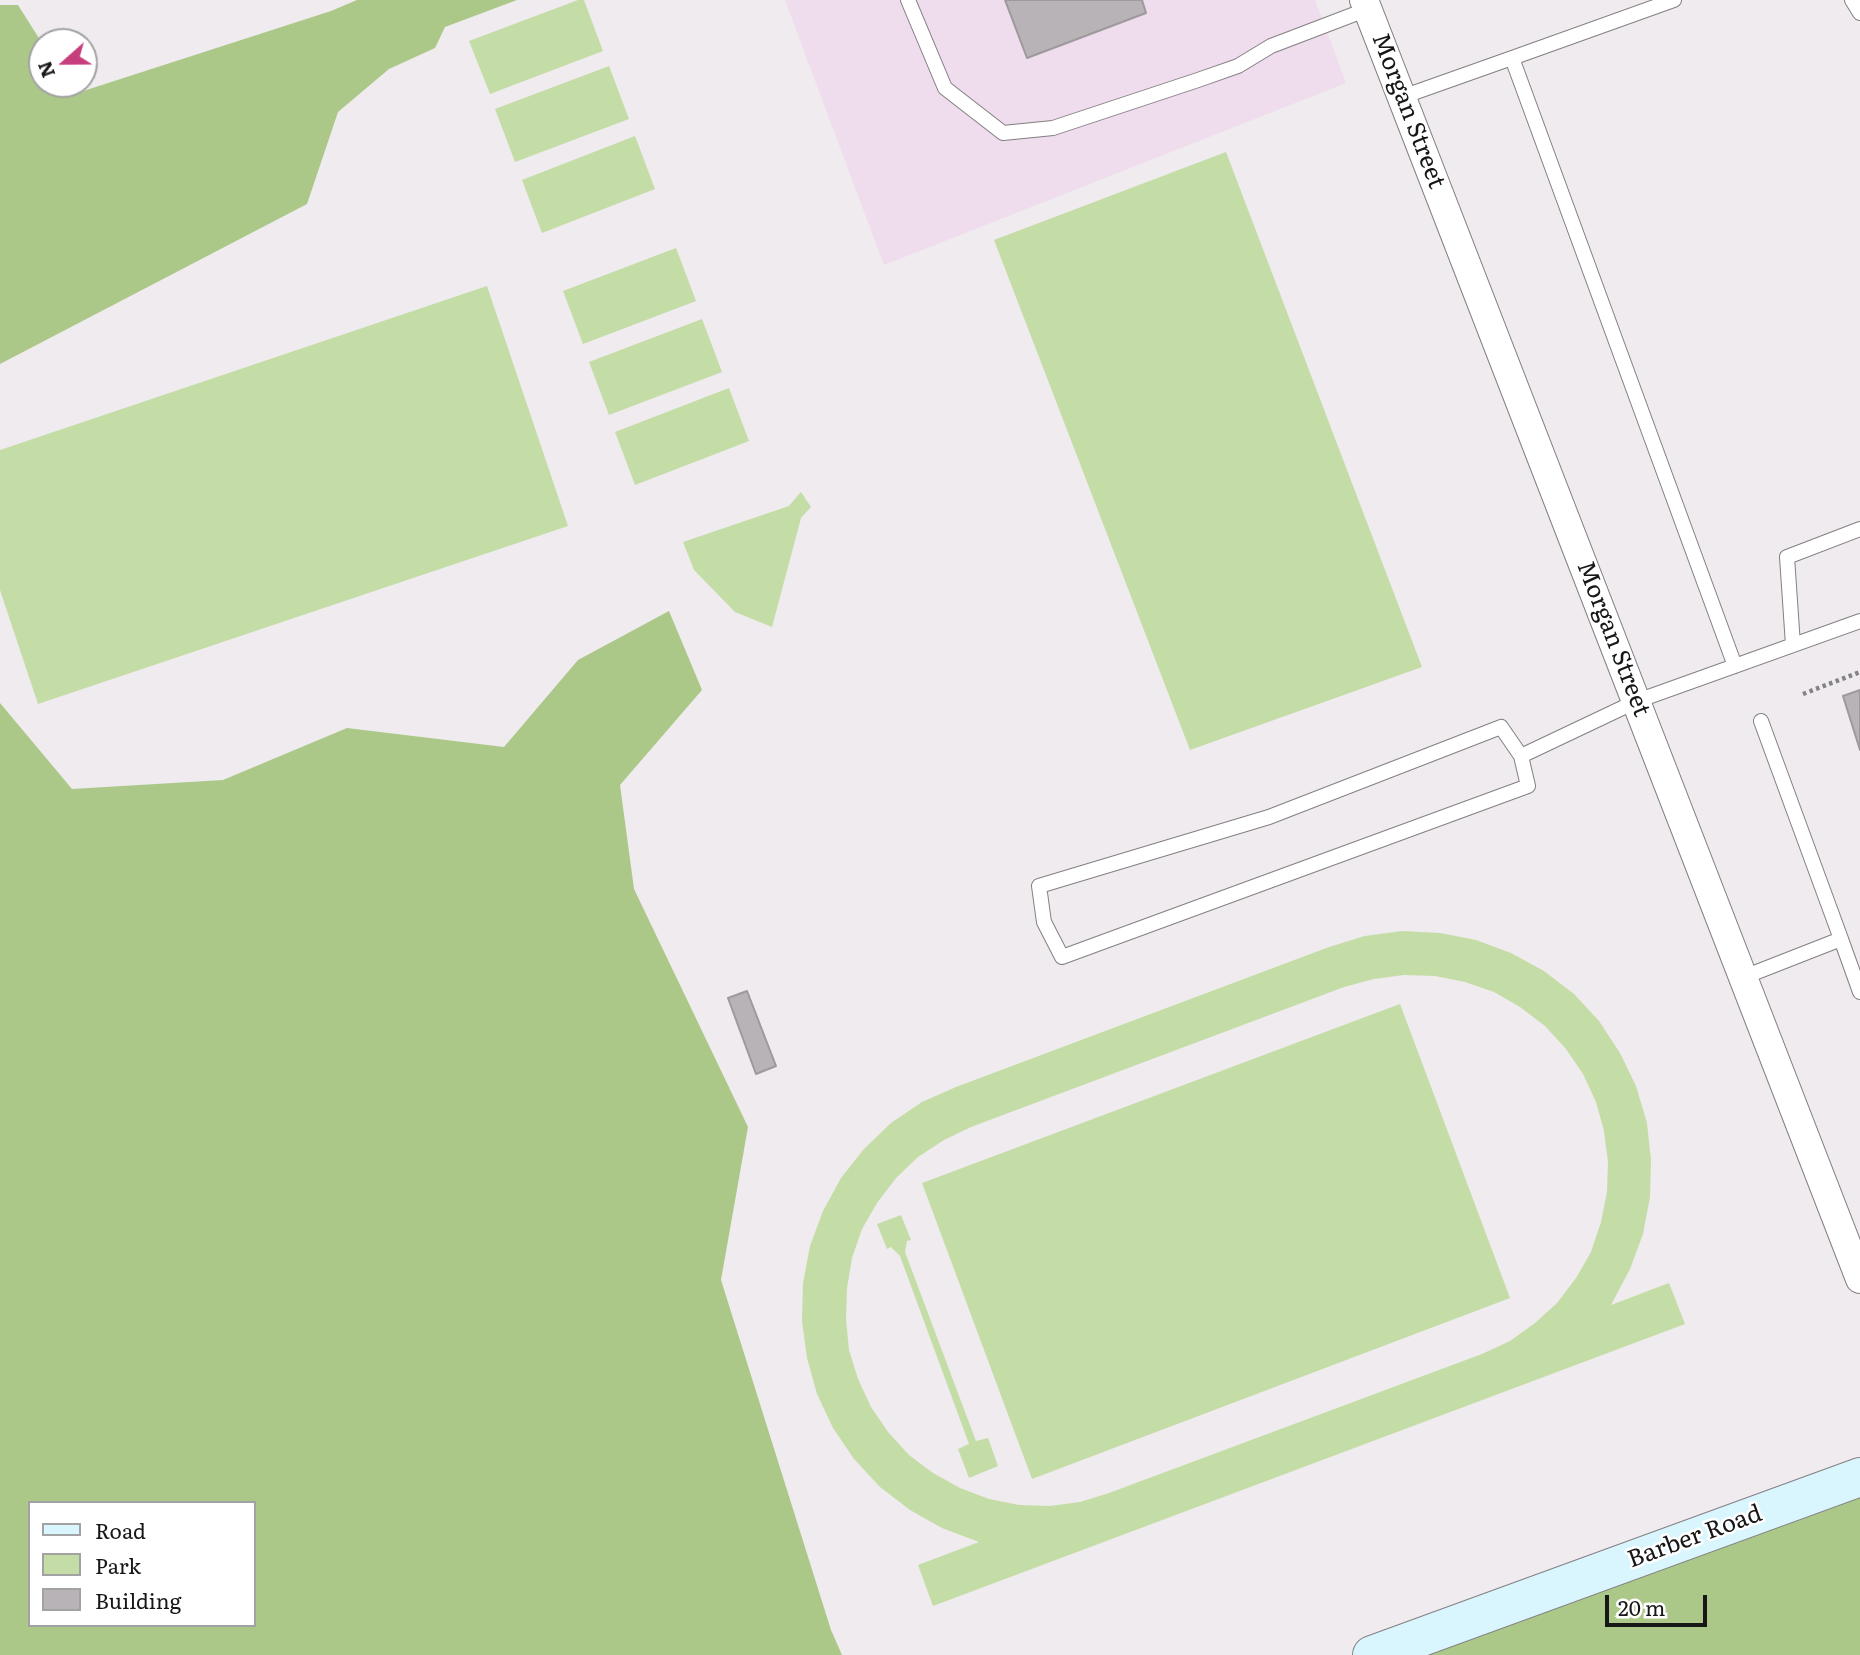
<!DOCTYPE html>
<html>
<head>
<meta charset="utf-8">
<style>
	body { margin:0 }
	#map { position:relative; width:1860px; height:1655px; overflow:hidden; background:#efebee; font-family:Literata,serif }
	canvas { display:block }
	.legend { position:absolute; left:28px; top:1501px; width:228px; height:126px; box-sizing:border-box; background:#fff; border:2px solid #a3a2a3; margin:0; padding:9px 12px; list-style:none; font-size:21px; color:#181718 }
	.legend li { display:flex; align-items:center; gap:14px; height:35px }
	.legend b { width:35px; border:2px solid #a3a2a3 }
	.north { position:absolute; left:28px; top:28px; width:70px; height:70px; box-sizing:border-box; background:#fff; border:2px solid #a3a2a3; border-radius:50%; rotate:249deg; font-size:19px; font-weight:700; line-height:28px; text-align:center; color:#181718 }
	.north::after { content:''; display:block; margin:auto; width:24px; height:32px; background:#c63e7c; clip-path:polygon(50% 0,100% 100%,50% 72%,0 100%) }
	.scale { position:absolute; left:1605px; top:1595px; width:102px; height:32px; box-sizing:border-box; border:4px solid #181718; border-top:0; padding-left:9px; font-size:21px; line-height:24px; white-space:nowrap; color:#181718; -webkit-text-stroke:5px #fff; paint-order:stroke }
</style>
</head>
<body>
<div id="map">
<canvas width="1860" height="1655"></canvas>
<ul class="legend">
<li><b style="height:9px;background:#d9f6ff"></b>Road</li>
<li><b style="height:19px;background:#c4dda7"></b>Park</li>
<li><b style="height:19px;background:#b7b3b6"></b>Building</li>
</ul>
<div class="north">N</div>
<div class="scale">20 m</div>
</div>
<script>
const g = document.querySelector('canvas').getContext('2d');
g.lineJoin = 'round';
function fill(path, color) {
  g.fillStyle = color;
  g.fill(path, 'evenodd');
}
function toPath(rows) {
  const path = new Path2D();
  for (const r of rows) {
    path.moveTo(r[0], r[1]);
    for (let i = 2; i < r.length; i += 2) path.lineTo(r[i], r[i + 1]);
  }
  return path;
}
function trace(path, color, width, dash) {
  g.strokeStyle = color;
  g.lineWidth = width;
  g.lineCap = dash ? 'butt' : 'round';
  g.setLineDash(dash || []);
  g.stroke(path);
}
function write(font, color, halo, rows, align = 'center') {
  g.font = font + ' Literata,serif';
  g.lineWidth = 5;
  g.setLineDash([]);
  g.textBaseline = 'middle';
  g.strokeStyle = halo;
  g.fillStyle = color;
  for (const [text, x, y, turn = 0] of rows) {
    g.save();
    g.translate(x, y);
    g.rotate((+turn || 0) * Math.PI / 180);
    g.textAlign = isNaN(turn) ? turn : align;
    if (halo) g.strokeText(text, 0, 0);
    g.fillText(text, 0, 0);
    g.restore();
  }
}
fill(toPath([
	[785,0,1315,0,1346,83,884,265]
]), '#efdcec');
fill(toPath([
	[578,0,584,0,603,51,490,94,469,41],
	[609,66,629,119,515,162,495,109],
	[635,136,655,189,542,233,522,180],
	[1226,152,1422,667,1190,750,994,240],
	[676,248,696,301,583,344,563,291],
	[487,286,568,526,38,704,0,590,0,450],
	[702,319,722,372,609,415,589,362],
	[729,388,749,441,635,485,615,432],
	[801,492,811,507,801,518,772,627,735,612,694,570,683,542,789,506],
	[1402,931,1440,933,1476,940,1511,953,1544,971,1574,994,1599,1021,1620,1053,1636,1086,1647,1123,1651,1160,1650,1197,1643,1234,1630,1269,1611,1305,1669,1283,1685,1324,933,1606,918,1565,979,1542,942,1528,910,1510,880,1487,854,1459,833,1428,817,1394,807,1358,802,1321,803,1283,810,1246,823,1211,841,1178,864,1149,891,1123,922,1102,956,1087,1329,947,1365,936],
	[1404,975,1435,976,1465,982,1494,992,1520,1007,1545,1026,1566,1049,1583,1074,1596,1102,1604,1131,1608,1162,1607,1192,1601,1222,1591,1252,1576,1278,1557,1303,1535,1323,1510,1341,1482,1354,1109,1493,1080,1502,1050,1506,1019,1505,989,1499,960,1488,933,1473,909,1455,888,1432,871,1407,858,1379,849,1350,846,1319,847,1288,852,1258,862,1229,877,1203,896,1178,918,1157,944,1140,971,1127,1344,987,1374,979],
	[1400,1004,1510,1298,1032,1479,922,1183],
	[901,1215,911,1240,907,1241,905,1252,976,1441,988,1438,998,1466,969,1478,958,1449,969,1444,900,1256,891,1247,887,1249,877,1224]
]), '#c4dda7');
fill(toPath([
	[357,0,517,0,445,27,435,48,389,69,338,112,307,204,0,364,0,5,18,5,42,43,42,84,67,84,74,94,331,11],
	[669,611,702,690,620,785,634,889,748,1127,721,1280,831,1630,842,1655,0,1655,0,703,72,789,223,780,347,728,504,747,578,660],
	[30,1503,254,1503,254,1625,30,1625],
	[1860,1477,1860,1655,1372,1655]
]), '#abc889');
const building = toPath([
	[1005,0,1142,0,1146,13,1027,58,1005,0],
	[1860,690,1860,750,1843,696,1860,690],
	[747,991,776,1066,756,1074,728,998,747,991]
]);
fill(building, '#b7b3b6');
trace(building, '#9d999c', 2);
const service = toPath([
	[908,0,945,88,1003,133,1053,128,1198,80,1238,66,1271,46,1368,9],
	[1852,0,1860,13],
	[1512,58,1674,0],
	[1402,97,1512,58,1735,666],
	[1793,645,1787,557,1860,529],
	[1521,756,1528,786,1062,957,1044,922,1039,886,1269,817,1501,727,1521,756,1637,701,1860,621],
	[1841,939,1860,992],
	[1744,977,1841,939,1761,721]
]);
const minor = toPath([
	[1364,0,1860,1279]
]);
const secondary = toPath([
	[1372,1655,1860,1477]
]);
trace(service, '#837f82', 16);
trace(minor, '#837f82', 30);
trace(secondary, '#837f82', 40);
trace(toPath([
	[1803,694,1860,672]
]), '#848284', 4.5, [3.5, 3.5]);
trace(service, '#fff', 14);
trace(minor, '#fff', 28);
trace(secondary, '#d9f6ff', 38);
write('24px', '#181718', '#fff', [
	["Morgan Street",1408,111,69],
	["Morgan Street",1613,639,69],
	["Barber Road",1695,1537,-20]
]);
</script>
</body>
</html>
